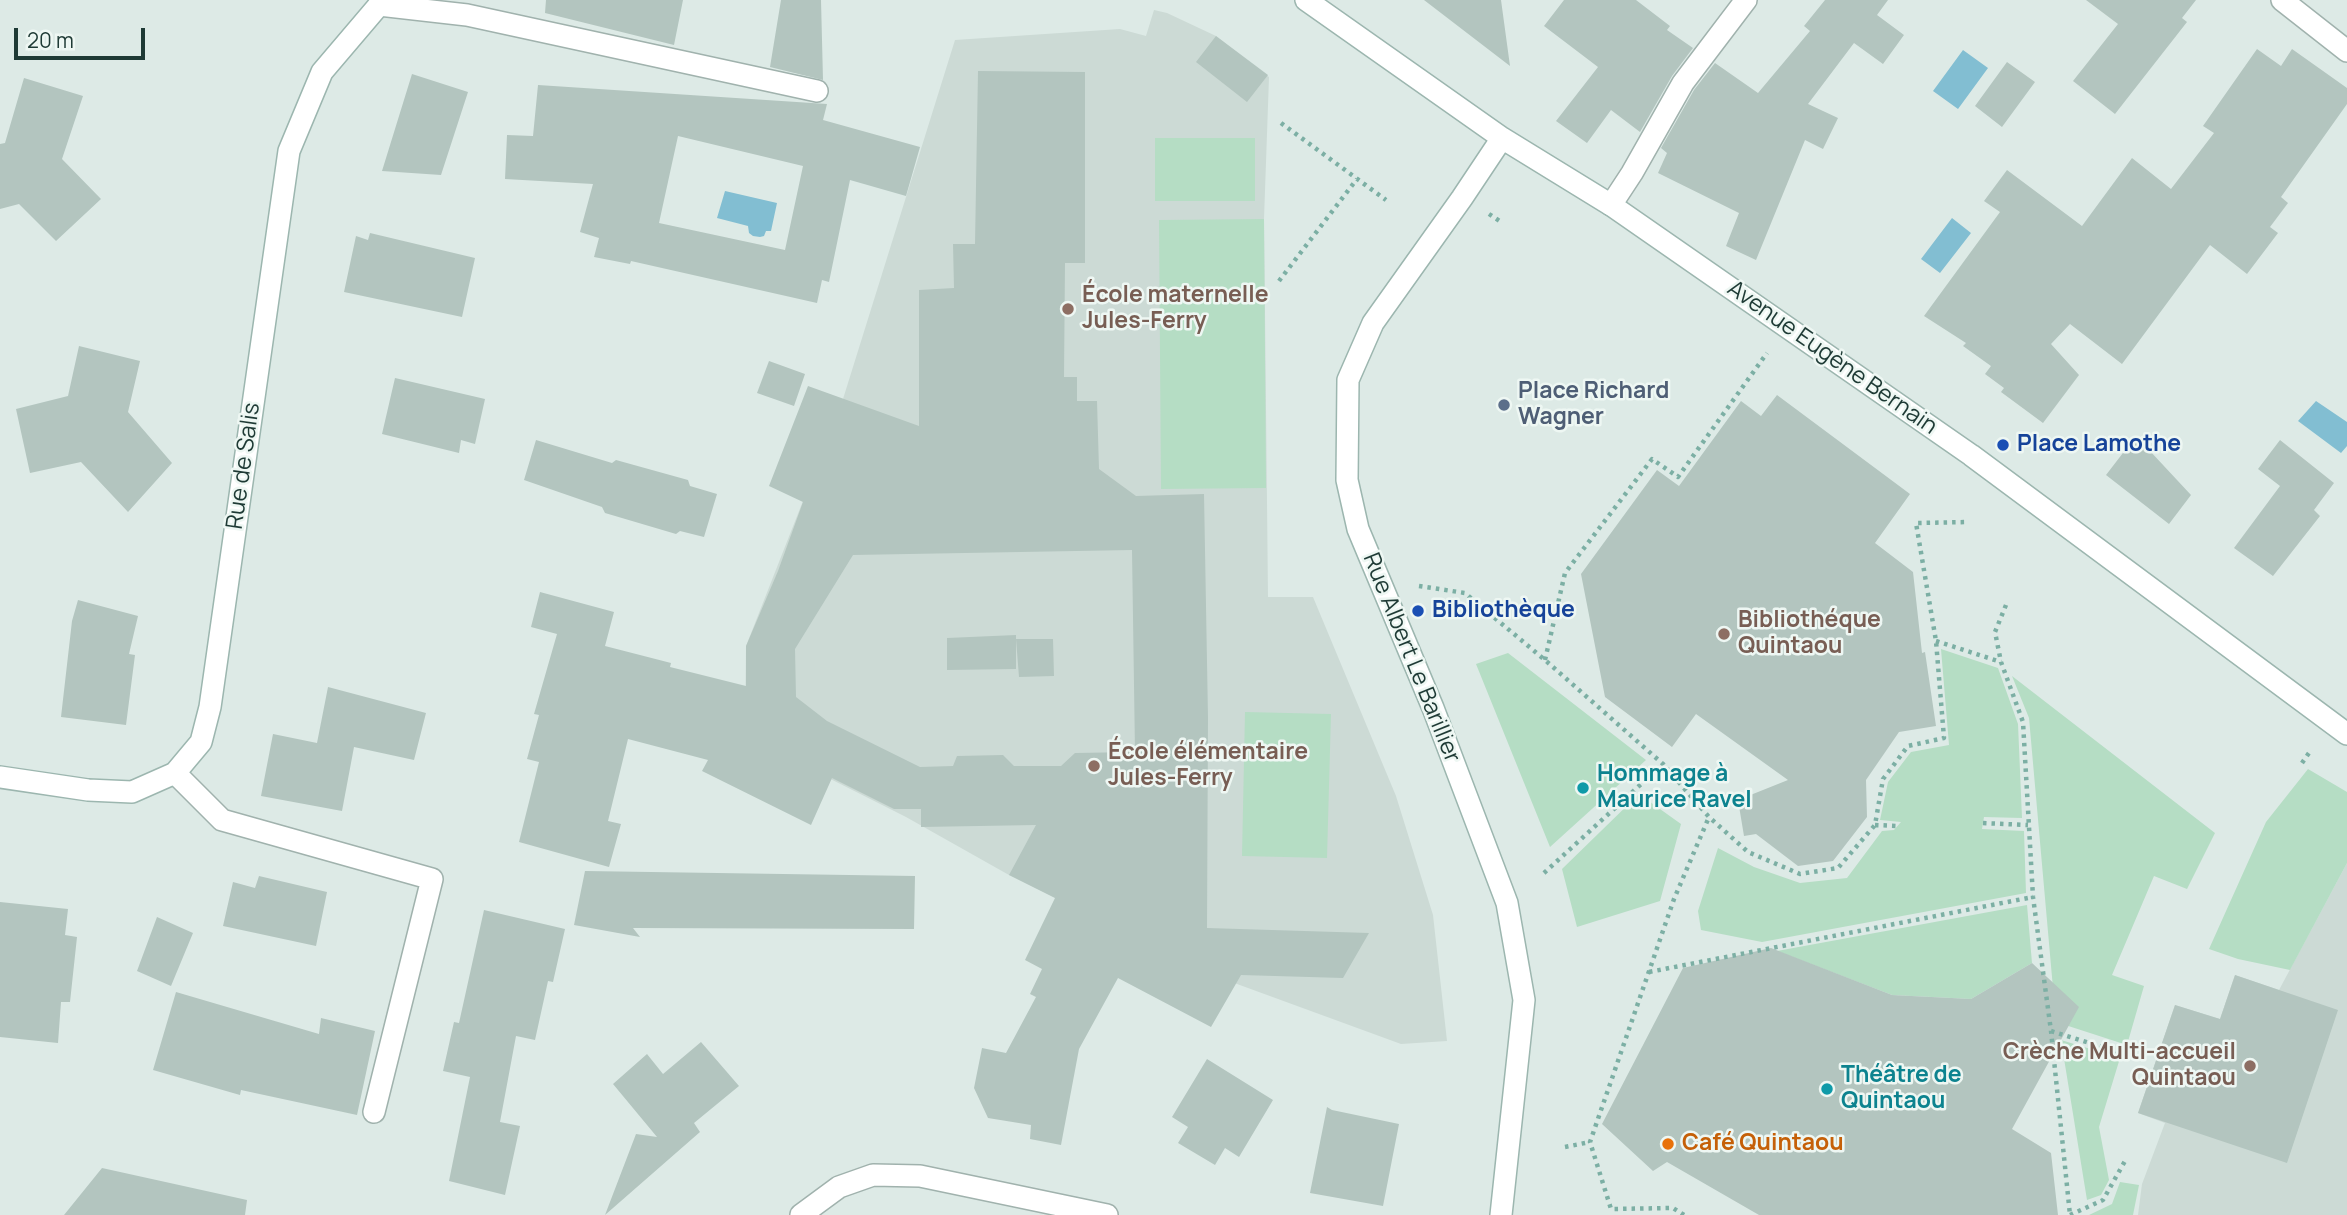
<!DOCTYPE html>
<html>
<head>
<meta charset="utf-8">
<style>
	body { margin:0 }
	#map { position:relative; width:2347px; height:1215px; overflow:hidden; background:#ddeae6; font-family:Manrope,sans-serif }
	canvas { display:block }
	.scale { position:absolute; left:14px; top:28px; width:131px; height:32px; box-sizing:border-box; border:4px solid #1e3a35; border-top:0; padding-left:9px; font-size:21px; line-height:24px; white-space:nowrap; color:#1e3a35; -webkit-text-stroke:5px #eef7f3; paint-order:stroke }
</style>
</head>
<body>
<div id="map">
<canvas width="2347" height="1215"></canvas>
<div class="scale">20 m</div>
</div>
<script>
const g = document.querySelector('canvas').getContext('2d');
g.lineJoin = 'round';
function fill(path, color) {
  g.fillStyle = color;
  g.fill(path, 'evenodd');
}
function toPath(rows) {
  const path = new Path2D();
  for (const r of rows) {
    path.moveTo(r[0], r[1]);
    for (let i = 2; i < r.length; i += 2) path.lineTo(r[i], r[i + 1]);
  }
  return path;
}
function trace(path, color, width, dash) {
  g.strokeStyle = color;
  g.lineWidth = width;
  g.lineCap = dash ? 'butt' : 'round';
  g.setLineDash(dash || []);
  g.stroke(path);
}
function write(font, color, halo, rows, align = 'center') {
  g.font = font + ' Manrope,sans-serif';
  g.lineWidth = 5;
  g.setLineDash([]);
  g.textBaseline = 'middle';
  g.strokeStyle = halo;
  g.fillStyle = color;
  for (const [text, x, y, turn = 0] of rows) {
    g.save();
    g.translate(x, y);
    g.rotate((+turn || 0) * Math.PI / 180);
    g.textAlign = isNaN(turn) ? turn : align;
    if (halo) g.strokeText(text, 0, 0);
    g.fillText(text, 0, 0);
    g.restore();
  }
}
fill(toPath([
	[1154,10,1167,13,1216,36,1269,77,1264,219,1268,597,1313,597,1396,796,1433,915,1447,1041,1401,1044,1207,973,1009,875,906,817,745,736,746,646,843,399,955,40,1120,29,1146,36],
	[2347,863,2347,1215,2138,1215,2142,1184,2165,1123,2138,1113,2175,1005,2220,1019,2235,975,2279,990]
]), '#ccdad5');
fill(toPath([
	[1155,138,1255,138,1255,201,1155,201],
	[1264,219,1266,488,1161,489,1159,220],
	[1941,649,1998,668,2018,724,2022,818,1984,817,1982,829,2024,831,2026,893,1762,942,1701,930,1698,911,1718,848,1754,867,1800,883,1847,878,1882,831,1894,830,1901,822,1880,820,1888,782,1911,752,1949,745],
	[1508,653,1646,760,1550,847,1476,664],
	[2012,676,2215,833,2187,889,2154,876,2112,975,2144,986,2127,1045,2056,1022,2029,718],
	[1245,712,1331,714,1327,858,1242,856],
	[2308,769,2347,792,2347,863,2290,970,2238,959,2209,949,2266,822],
	[1639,794,1681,824,1660,901,1577,927,1562,869],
	[2027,905,2032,963,1971,999,1892,995,1777,951],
	[2061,1040,2120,1058,2099,1127,2109,1180,2101,1195,2087,1200],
	[2120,1182,2139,1185,2133,1215,2089,1215,2112,1204]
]), '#b5ddc4');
fill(toPath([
	[1963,50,1988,68,1958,109,1933,91],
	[725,191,777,203,771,231,766,231,764,236,760,237,753,236,749,233,748,226,717,218],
	[1952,218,1971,233,1940,273,1921,259],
	[2316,401,2347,422,2347,446,2341,453,2298,421]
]), '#82bed2');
fill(toPath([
	[546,0,683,0,674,45,545,13],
	[781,0,821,0,823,80,770,67],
	[1424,0,1501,0,1510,66],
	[1564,0,1636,0,1670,26,1667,30,1693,48,1672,76,1640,132,1611,110,1587,143,1556,121,1598,67,1544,26],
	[1825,0,1888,0,1877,15,1904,35,1883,64,1854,43,1808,104,1838,118,1823,149,1805,140,1756,260,1726,246,1739,213,1658,173,1667,153,1661,148,1694,90,1715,63,1758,93,1810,31,1804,26],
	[2086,0,2196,0,2182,18,2187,22,2115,114,2073,81,2118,24],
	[1216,36,1268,75,1247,102,1196,62],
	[2257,49,2281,66,2292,49,2347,88,2347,104,2281,197,2288,203,2270,227,2278,233,2247,274,2210,245,2122,364,2070,324,2051,344,2079,375,2043,423,2001,392,2004,388,1985,374,1991,366,1963,346,1966,343,1924,316,2000,212,1984,201,2007,170,2082,226,2132,158,2171,189,2214,133,2203,126],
	[2007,62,2035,82,2002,127,1975,106],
	[978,71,1085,72,1085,263,1065,263,1064,377,1077,377,1077,401,1097,401,1099,469,1136,496,1204,494,1208,718,1207,928,1369,933,1343,978,1241,975,1211,1027,1118,978,1079,1049,1061,1145,1030,1139,1031,1125,988,1118,974,1088,982,1048,1006,1053,1036,997,1030,994,1042,969,1025,960,1055,898,1009,875,1036,825,921,827,921,809,894,809,832,778,811,825,702,771,708,760,628,739,608,821,621,824,609,867,519,842,539,762,527,759,539,715,534,714,557,634,531,627,540,592,614,612,605,646,671,663,670,667,746,686,746,646,778,571,803,502,769,486,808,386,919,426,919,290,954,288,953,244,975,244],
	[1132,550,1135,752,1075,753,1061,766,1014,766,1003,755,957,756,953,766,920,767,827,721,796,697,795,649,853,555],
	[412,74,468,92,441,175,382,171],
	[24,78,83,96,62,159,101,199,56,241,19,204,0,209,0,144,5,143],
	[538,85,827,104,823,120,920,147,906,196,850,180,829,282,822,280,817,303,631,261,630,264,594,257,599,238,580,232,593,184,505,179,507,135,533,136],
	[678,136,803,166,785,250,659,223],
	[370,233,475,258,462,317,344,292,356,236,368,240],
	[79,346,140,361,128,412,172,463,128,512,81,462,30,473,16,409,68,396],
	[769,361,805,374,794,406,757,393],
	[395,378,485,399,475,444,461,440,459,453,382,434],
	[1777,395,1910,494,1875,543,1913,572,1922,653,1925,652,1936,726,1899,732,1866,780,1867,817,1833,861,1798,866,1756,834,1744,836,1738,800,1788,780,1696,714,1672,747,1605,697,1581,574,1657,470,1679,486,1741,401,1761,416],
	[2136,436,2191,495,2169,524,2106,475],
	[536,440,612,463,616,460,688,480,690,486,717,494,704,537,680,531,676,534,605,513,602,507,524,480],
	[2280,440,2334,483,2314,510,2320,516,2273,576,2234,548,2280,486,2258,469],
	[78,600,138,616,129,654,135,655,126,725,61,717,72,621],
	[1016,635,1016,669,947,670,947,638],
	[1016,639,1053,639,1054,676,1019,677],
	[328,687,426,713,414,760,354,747,342,811,261,796,273,734,317,743],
	[585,871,915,876,914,929,633,928,640,937,574,925],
	[259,876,327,892,316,946,223,926,233,882,255,888],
	[0,902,68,909,65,935,77,937,70,1002,61,1002,58,1043,0,1037],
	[484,910,565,929,553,982,548,981,535,1040,516,1036,500,1122,520,1126,505,1195,449,1181,470,1077,443,1071,454,1022,459,1023],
	[157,917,193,933,171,986,137,971],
	[1771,948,1892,995,1971,999,2032,963,2079,1007,2012,1129,2051,1153,2058,1215,1759,1215,1667,1162,1653,1171,1602,1124,1683,968],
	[2235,975,2338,1010,2287,1163,2138,1113,2175,1005,2220,1019],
	[176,992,319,1034,321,1018,375,1031,357,1115,241,1090,240,1095,153,1070],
	[701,1042,739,1086,694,1123,700,1132,605,1215,636,1134,657,1137,613,1084,647,1054,663,1074],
	[1207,1059,1273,1100,1239,1157,1225,1148,1215,1165,1178,1143,1188,1127,1172,1117],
	[1327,1107,1332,1110,1399,1124,1383,1206,1310,1193],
	[102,1168,247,1200,245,1215,64,1215]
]), '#b3c5bf');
const lane = toPath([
	[379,5,467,15,817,91],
	[175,773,222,820,432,879,374,1112]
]);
const street = toPath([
	[2282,0,2347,51],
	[1611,205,1632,173,1683,83,1746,0],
	[801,1215,839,1187,873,1175,920,1176,1107,1215]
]);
const secondary = toPath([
	[1306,0,1502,138,1611,205,1971,455,2347,734],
	[0,777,88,790,132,792,175,773,201,742,210,707,289,151,322,72,379,5,386,0],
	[1501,1215,1524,1000,1507,903,1433,708,1358,529,1347,480,1348,380,1373,323,1462,198,1502,138]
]);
trace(lane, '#a0b2ad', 24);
trace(street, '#a0b2ad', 24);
trace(secondary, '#9cb6af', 24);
trace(toPath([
	[1281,123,1386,200],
	[1489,214,1501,222],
	[1279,281,1357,179],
	[1419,586,1465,593,1545,660,1663,764,1709,817,1748,852,1800,874,1838,868,1875,825,1883,779,1908,746,1944,738,1936,641,1916,523,1967,522],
	[2006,605,1995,632,2001,662,2023,722,2033,897,2051,1031,2070,1215],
	[1936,641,2001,662],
	[1545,660,1565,573,1652,459,1678,477,1767,353],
	[2302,763,2311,750],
	[1983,823,2028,825],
	[1875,825,1898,826],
	[1544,873,1663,764],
	[1649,972,2033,897],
	[2051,1031,2141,1059],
	[1565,1147,1590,1142],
	[1684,1215,1673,1208,1611,1209,1590,1142,1674,899,1709,817],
	[2070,1215,2103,1200,2125,1161]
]), '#7cafa4', 4.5, [3.5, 5]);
trace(lane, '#fff', 21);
trace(street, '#fff', 21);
trace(secondary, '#fff', 21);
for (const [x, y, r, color] of [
	[1068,309,7,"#8d6e63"],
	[1504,405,7,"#5c6f8a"],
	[2003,445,7,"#1a4fb4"],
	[1418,611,7,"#1a4fb4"],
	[1724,634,7,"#8d6e63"],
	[1094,766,7,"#8d6e63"],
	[1583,788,7,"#0f9aa8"],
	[2250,1066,7,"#8d6e63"],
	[1827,1089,7,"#0f9aa8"],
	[1668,1144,7,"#e8710a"]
]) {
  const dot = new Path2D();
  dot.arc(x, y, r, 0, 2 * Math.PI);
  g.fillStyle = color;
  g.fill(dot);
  trace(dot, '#eef7f3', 2.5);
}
write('bold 23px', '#785e54', '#eef7f3', [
	["École maternelle",1082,296],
	["Jules-Ferry",1082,322],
	["Bibliothéque",1738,621],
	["Quintaou",1738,647],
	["École élémentaire",1108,753],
	["Jules-Ferry",1108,779],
	["Crèche Multi-accueil",2236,1053,"right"],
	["Quintaou",2236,1079,"right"]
], 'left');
write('23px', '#1e3a35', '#eef7f3', [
	["Avenue Eugène Bernain",1832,358,35],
	["Rue de Salis",244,466,-82],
	["Rue Albert Le Barillier",1411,658,68]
]);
write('bold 23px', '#4e5e75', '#eef7f3', [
	["Place Richard",1518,392],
	["Wagner",1518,418]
], 'left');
write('bold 23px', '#164399', '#eef7f3', [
	["Place Lamothe",2017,445],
	["Bibliothèque",1432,611]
], 'left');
write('bold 23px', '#0d838f', '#eef7f3', [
	["Hommage à",1597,775],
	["Maurice Ravel",1597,801],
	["Théâtre de",1841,1076],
	["Quintaou",1841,1102]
], 'left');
write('bold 23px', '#c56008', '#eef7f3', [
	["Café Quintaou",1682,1144]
], 'left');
</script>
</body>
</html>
